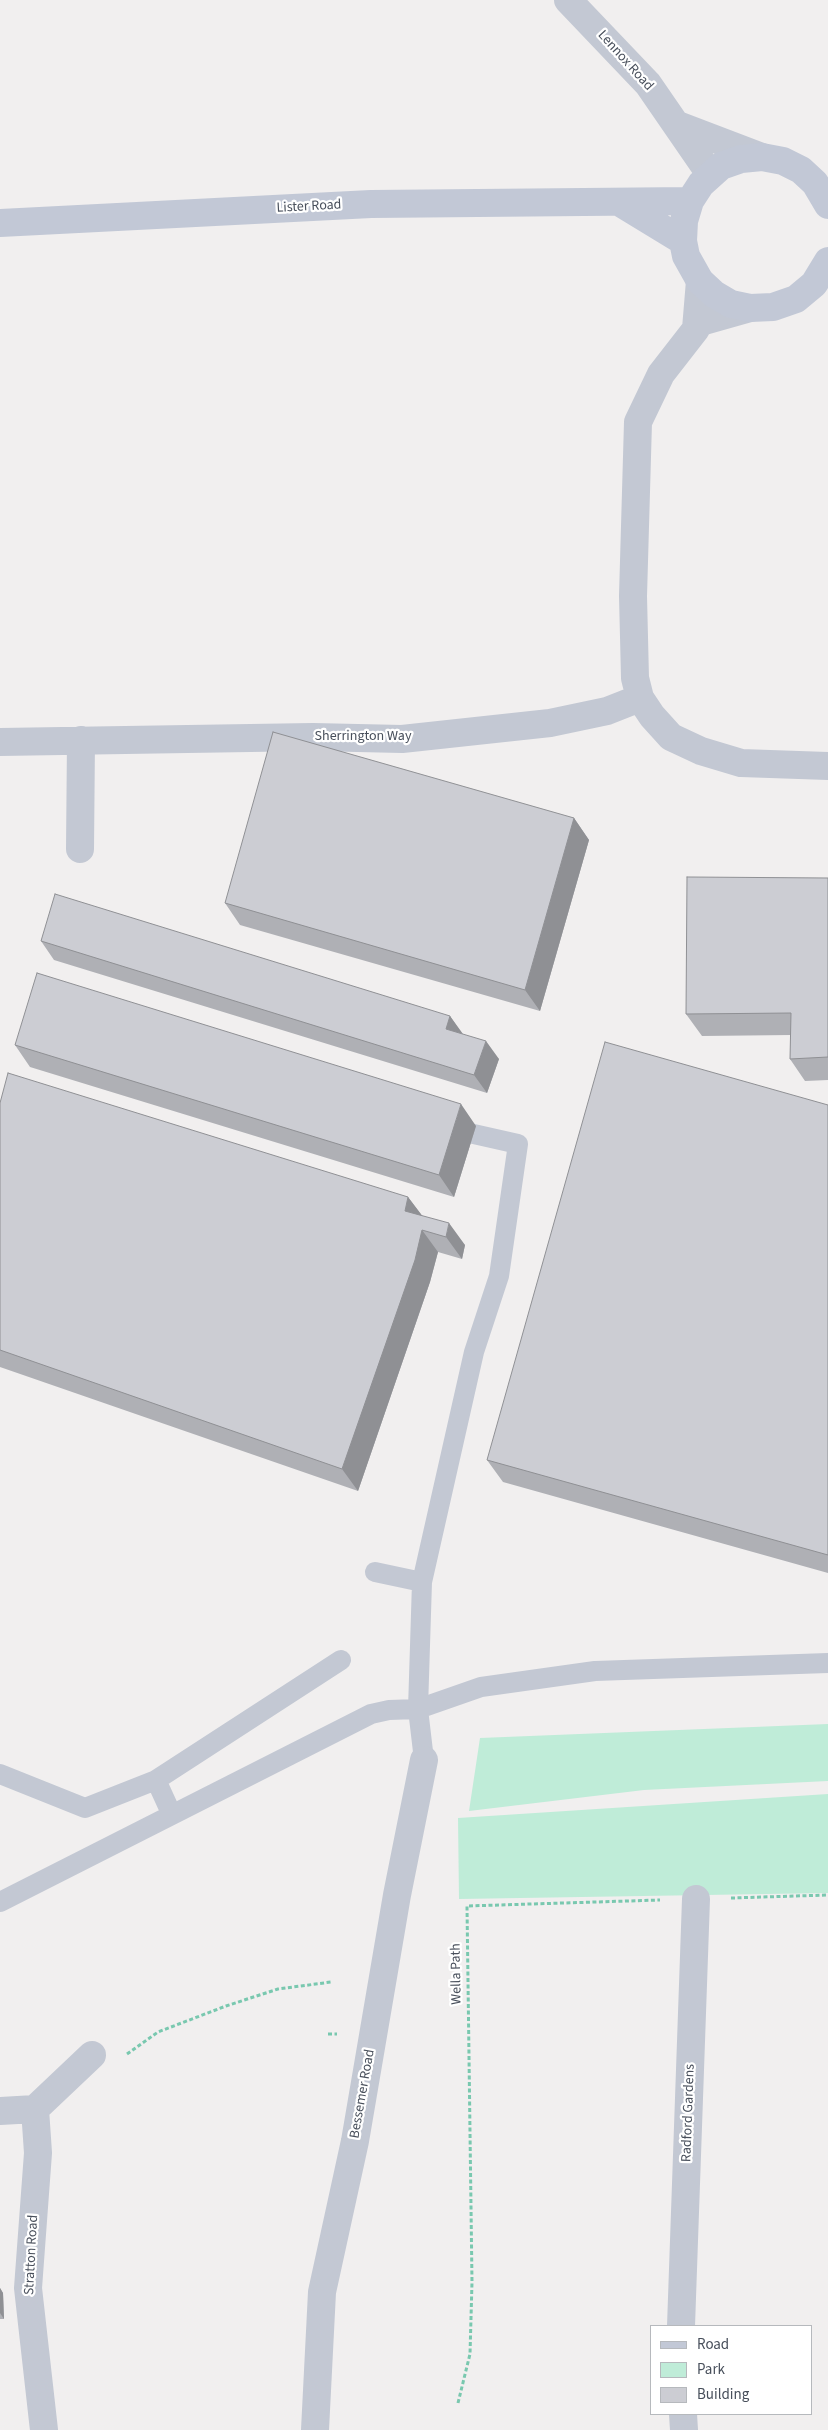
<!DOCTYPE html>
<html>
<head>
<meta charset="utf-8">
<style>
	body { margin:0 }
	#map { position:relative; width:828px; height:2430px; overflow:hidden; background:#f1efef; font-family:"Source Sans 3",sans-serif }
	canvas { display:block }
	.legend { position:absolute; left:650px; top:2325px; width:162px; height:90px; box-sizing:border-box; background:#fff; border:1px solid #b6b9bd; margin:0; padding:6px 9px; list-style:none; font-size:15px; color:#484f5b }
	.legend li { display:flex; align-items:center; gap:10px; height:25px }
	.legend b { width:25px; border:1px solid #b6b9bd }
</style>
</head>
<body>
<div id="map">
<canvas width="828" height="2430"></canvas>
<ul class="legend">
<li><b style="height:6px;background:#c2c8d6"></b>Road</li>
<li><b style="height:14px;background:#bfecd8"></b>Park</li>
<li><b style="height:14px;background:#cccdd3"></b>Building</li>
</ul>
</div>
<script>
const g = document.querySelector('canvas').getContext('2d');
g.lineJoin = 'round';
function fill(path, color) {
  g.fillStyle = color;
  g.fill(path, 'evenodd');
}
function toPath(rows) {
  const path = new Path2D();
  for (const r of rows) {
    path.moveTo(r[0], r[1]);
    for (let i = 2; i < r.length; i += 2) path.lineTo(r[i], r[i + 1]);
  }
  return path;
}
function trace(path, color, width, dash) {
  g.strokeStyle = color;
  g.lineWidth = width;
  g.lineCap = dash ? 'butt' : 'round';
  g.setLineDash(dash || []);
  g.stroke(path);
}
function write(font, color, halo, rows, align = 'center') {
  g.font = font + ' "Source Sans 3",sans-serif';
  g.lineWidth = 4.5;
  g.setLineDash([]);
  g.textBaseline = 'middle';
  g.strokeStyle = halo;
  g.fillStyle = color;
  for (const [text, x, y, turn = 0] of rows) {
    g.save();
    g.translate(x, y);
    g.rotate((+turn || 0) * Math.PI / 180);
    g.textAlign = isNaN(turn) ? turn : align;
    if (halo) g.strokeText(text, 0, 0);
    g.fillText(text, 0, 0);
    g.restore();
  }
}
fill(toPath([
	[828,1724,828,1781,644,1790,469,1811,480,1738],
	[828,1794,828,1893,459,1899,458,1818]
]), '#bfecd8');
trace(toPath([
	[731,1898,828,1895],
	[328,2034,337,2034],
	[127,2054,158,2032,226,2006,278,1989,331,1982],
	[458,2403,470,2354,472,2282,467,1906,660,1900]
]), '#79c8af', 3, [4, 2.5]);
trace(toPath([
	[375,1572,422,1582,418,1709,424,1760],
	[422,1582,474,1352,499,1276,518,1144,447,1128],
	[0,1774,85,1808,156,1780,172,1815],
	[156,1780,341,1660],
	[0,1902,371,1714,389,1710,418,1709,481,1687,595,1671,828,1663]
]), '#c3c8d3', 20);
trace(toPath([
	[568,0,648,84,710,174],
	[678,125,762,157],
	[700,281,696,329,661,374,638,422,633,596,635,678,640,698,652,716,671,737,701,751,741,763,828,766],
	[697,323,750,308],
	[0,742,313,737,402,739,550,723,607,711,640,698],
	[80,849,81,740],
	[35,2109,38,2153,28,2288,44,2430],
	[0,2111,35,2109,92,2055],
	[681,2326,696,1899],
	[683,2414,684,2430],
	[315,2430,322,2292,355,2141,397,1895,424,1760]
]), '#c3c8d3', 28);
trace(toPath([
	[619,202,683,241],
	[828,205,815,183,801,170,783,161,762,157,741,159,721,166,701,184,690,201,684,221,683,241,686,256,700,281,714,294,731,304,750,308,773,307,796,299,814,284,828,261],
	[0,223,371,204,690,201]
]), '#c2c8d6', 28);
fill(toPath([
	[574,818,589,840,540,1011,240,925,225,903],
	[828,878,828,1080,805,1081,790,1059,791,1035,702,1036,686,1014],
	[41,941,450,1016,462,1034,499,1059,487,1093,54,960],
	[15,1045,476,1126,454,1197,30,1067],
	[0,1103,408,1197,422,1216,465,1245,462,1259,438,1252,430,1282,358,1491,0,1367],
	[828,1105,828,1573,503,1482,487,1460],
	[0,2288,3,2293,4,2319,0,2319]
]), '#afb0b5');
fill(toPath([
	[574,818,589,840,540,1011,525,990],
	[450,1016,463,1034,446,1029],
	[486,1041,499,1059,487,1093,474,1075],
	[461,1104,476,1126,454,1197,439,1175],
	[408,1197,424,1218,405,1211],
	[449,1223,465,1245,462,1259,446,1237],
	[422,1230,438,1252,430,1282,358,1491,342,1469],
	[0,2288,3,2293,4,2319,0,2313]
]), '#8f9094');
const building = toPath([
	[273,732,574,818,525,990,225,903,273,732],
	[687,877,828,878,828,1057,790,1059,791,1013,686,1014,687,877],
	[55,894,450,1016,446,1029,486,1041,474,1075,41,941,55,894],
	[37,973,461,1104,439,1175,15,1045,37,973],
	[605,1042,828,1105,828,1555,487,1460,605,1042],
	[8,1073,408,1197,405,1211,449,1223,446,1237,422,1230,415,1260,342,1469,0,1350,0,1103,8,1073]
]);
fill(building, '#cccdd3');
trace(building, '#8f9094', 1);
write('14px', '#484f5b', '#fff', [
	["Lennox Road",625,61,48],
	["Lister Road",309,207,-3],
	["Sherrington Way",363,737],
	["Wella Path",457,1974,-91],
	["Bessemer Road",363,2094,-80],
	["Radford Gardens",689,2113,-88],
	["Stratton Road",32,2255,-87]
]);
</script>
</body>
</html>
